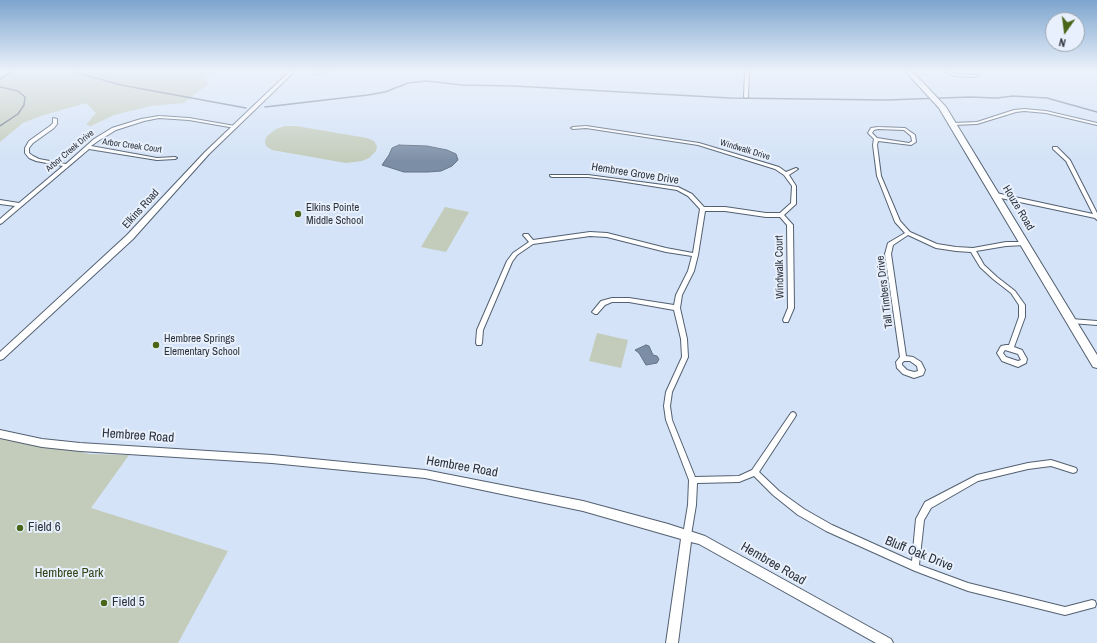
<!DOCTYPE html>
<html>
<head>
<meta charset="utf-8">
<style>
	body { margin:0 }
	#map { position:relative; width:1097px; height:643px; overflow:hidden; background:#d4e3f7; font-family:"Archivo Narrow",sans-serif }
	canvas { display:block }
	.north { position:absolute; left:1045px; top:12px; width:40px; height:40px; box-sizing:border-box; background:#e7f0fc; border:1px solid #9ca4ae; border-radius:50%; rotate:194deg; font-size:11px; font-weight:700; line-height:16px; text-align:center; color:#2c323a }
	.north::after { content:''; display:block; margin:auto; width:14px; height:18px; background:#496618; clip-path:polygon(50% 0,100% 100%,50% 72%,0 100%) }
</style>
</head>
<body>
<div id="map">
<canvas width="1097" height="643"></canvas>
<div class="north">N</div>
</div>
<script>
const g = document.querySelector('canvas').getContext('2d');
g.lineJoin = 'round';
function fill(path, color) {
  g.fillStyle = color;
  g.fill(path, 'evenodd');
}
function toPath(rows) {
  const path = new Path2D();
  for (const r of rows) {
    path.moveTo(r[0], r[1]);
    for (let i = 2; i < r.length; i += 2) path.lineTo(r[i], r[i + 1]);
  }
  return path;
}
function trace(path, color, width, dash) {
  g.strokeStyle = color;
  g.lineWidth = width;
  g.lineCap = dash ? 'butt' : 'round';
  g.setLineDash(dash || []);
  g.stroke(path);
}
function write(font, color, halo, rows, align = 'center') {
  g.font = font + ' "Archivo Narrow",sans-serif';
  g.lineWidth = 4;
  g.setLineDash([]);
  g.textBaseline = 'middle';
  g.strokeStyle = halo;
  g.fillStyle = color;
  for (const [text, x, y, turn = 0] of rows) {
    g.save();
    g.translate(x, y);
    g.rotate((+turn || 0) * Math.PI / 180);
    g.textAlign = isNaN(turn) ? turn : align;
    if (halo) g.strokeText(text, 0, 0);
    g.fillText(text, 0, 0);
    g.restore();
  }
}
fill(toPath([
	[12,71,215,71,205,79,209,83,184,103,151,106,114,115,91,126,86,125,96,113,86,103,44,115,23,123,0,142,0,76],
	[285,126,296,126,367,138,374,141,377,146,376,151,369,158,362,161,346,163,272,150,266,146,265,141,267,136,276,129],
	[445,207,469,212,446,252,421,247],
	[597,333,628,340,621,368,589,361],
	[0,434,26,438,89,454,129,455,91,508,228,551,178,643,0,643]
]), '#c3ccba');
const water = toPath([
	[399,145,427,146,447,150,456,154,458,160,452,166,441,171,428,172,404,172,382,165,389,155,392,148,399,145],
	[646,345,649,346,653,355,657,356,659,359,657,363,646,365,639,353,635,350,646,345]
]);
fill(water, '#7c8ea6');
trace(water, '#647286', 1);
trace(toPath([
	[71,71,121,85,246,108],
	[0,79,14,71],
	[0,87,18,91,25,97,24,105,18,114,0,126],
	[265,107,368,95,385,92,408,83,426,81,462,85,514,86,730,98,886,100,970,97,997,98,1013,96,1047,98,1097,112]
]), '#647286', 1.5);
const minor = toPath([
	[312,71,318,72,330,71,317,74,312,71],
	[745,71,749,71,748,97,746,98,744,97,745,71],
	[944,71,950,71,955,74,974,75,975,74,974,71,978,71,979,75,974,77,954,76,944,71],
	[1024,109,1046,111,1097,123,1097,125,1046,113,1024,111,1016,112,977,124,953,125,951,124,953,123,977,122,1014,110,1024,109],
	[159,116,189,118,235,126,237,127,235,128,189,120,159,118,144,121,116,130,98,141,91,146,157,158,175,157,177,158,175,159,157,160,89,149,2,223,0,224,0,219,15,206,0,204,0,200,19,203,63,166,36,161,29,158,25,153,25,148,29,141,50,126,53,123,53,118,57,119,57,124,54,128,33,143,29,148,29,153,33,156,39,159,66,164,94,139,112,128,141,119,159,116],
	[586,126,699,143,779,167,786,172,796,168,798,169,789,175,796,186,796,204,784,215,793,225,794,308,788,322,784,322,783,320,788,308,787,225,780,217,766,217,725,211,705,211,698,255,694,271,682,295,680,308,687,339,688,357,672,392,670,406,672,420,695,477,739,476,752,470,791,413,793,412,795,413,796,415,795,417,759,472,779,491,804,509,832,525,912,561,916,519,925,502,977,475,1028,463,1051,460,1073,467,1076,468,1077,470,1076,472,1073,473,1051,466,1028,469,978,481,931,508,924,520,919,565,968,583,1065,607,1092,600,1095,601,1096,604,1095,607,1065,615,968,591,915,571,826,531,798,515,773,495,754,476,739,482,697,483,696,505,691,535,690,538,687,539,684,538,683,535,688,505,689,480,666,420,664,406,666,392,682,357,681,339,674,310,629,302,612,302,605,305,597,314,595,314,592,312,601,301,612,298,629,298,674,305,676,295,688,271,692,256,666,252,607,237,590,236,533,244,517,255,512,262,483,330,482,343,481,345,477,345,476,343,477,330,507,261,513,253,529,242,523,235,524,234,528,234,533,240,590,232,607,233,666,248,693,253,700,209,688,196,677,190,613,180,588,177,552,177,550,176,550,175,588,175,678,187,692,194,704,207,725,207,766,213,780,213,791,203,792,186,784,175,775,169,698,145,586,128,573,129,571,128,573,127,586,126],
	[878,127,905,128,915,135,916,142,911,145,878,141,877,145,881,176,900,221,910,232,937,244,956,247,973,248,1006,242,1027,242,1028,243,1025,245,1006,246,976,251,984,265,997,277,1015,291,1025,305,1025,317,1014,347,1022,350,1027,359,1026,363,1018,367,1002,361,997,353,1001,346,1006,345,1009,345,1019,317,1019,305,1011,293,993,279,980,267,971,252,956,251,936,248,908,235,893,245,891,254,906,356,913,357,921,362,925,370,923,375,914,378,903,374,897,368,896,362,900,357,885,254,888,243,905,233,895,222,877,176,873,145,874,139,868,133,871,128,878,127],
	[878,129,904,130,911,136,912,141,909,143,877,138,872,133,874,130,878,129],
	[1005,350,1018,354,1021,360,1018,361,1006,357,1003,353,1005,350],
	[904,361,910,361,917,366,918,371,914,372,907,370,902,365,902,363,904,361],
	[1053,147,1057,147,1070,160,1097,213,1097,220,1095,218,996,197,994,195,996,193,1093,214,1066,161,1053,149,1053,147],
	[1069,319,1071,319,1097,321,1097,325,1071,323,1069,323,1068,321,1069,319]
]);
const tertiary = toPath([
	[290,71,295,71,209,154,133,239,3,359,0,360,0,352,127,235,205,152,290,71],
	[0,430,42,439,80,443,272,455,425,470,583,501,668,524,705,536,891,639,893,643,876,643,699,544,691,542,678,643,666,643,681,539,583,511,425,478,272,463,80,451,42,447,0,438,0,430]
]);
const primary = toPath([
	[905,71,912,71,946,107,1097,355,1097,368,1093,367,939,108,905,71]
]);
trace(minor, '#536071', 2);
trace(tertiary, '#536071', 2);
trace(primary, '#536071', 2);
fill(minor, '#fff');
fill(tertiary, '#fff');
fill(primary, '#fff');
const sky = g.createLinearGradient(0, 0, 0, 161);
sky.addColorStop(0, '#7da5ce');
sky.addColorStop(0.44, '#ecf2fb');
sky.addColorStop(1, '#ecf2fb00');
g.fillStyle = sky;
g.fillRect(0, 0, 1097, 161);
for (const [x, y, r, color] of [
	[298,214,4,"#496618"],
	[156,345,4,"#496618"],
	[20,528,4,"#496618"],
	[104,603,4,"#496618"]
]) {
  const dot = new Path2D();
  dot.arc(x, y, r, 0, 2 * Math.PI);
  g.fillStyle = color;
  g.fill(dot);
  trace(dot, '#e7f0fc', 1.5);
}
write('9px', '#2c323a', '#e7f0fc', [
	["Arbor Creek Court",132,146,8],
	["Windwalk Drive",745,150,17],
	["Arbor Creek Drive",70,151,-40]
]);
write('11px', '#2c323a', '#e7f0fc', [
	["Hembree Grove Drive",635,174,9],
	["Houze Road",1018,208,59],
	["Elkins Road",141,209,-48],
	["Windwalk Court",780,267,-91],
	["Tall Timbers Drive",885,292,-97]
]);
write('11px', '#2c323a', '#e7f0fc', [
	["Elkins Pointe",306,208],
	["Middle School",306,221],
	["Hembree Springs",164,339],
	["Elementary School",164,352]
], 'left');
write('13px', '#2c323a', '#e7f0fc', [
	["Hembree Road",138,436,4],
	["Hembree Road",462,467,10],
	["Bluff Oak Drive",919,554,22],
	["Hembree Road",773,564,30]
]);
write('13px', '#2c323a', '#e7f0fc', [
	["Field 6",28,528],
	["Field 5",112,603]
], 'left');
write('13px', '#314315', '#e7f0fc', [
	["Hembree Park",69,574]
]);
</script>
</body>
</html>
